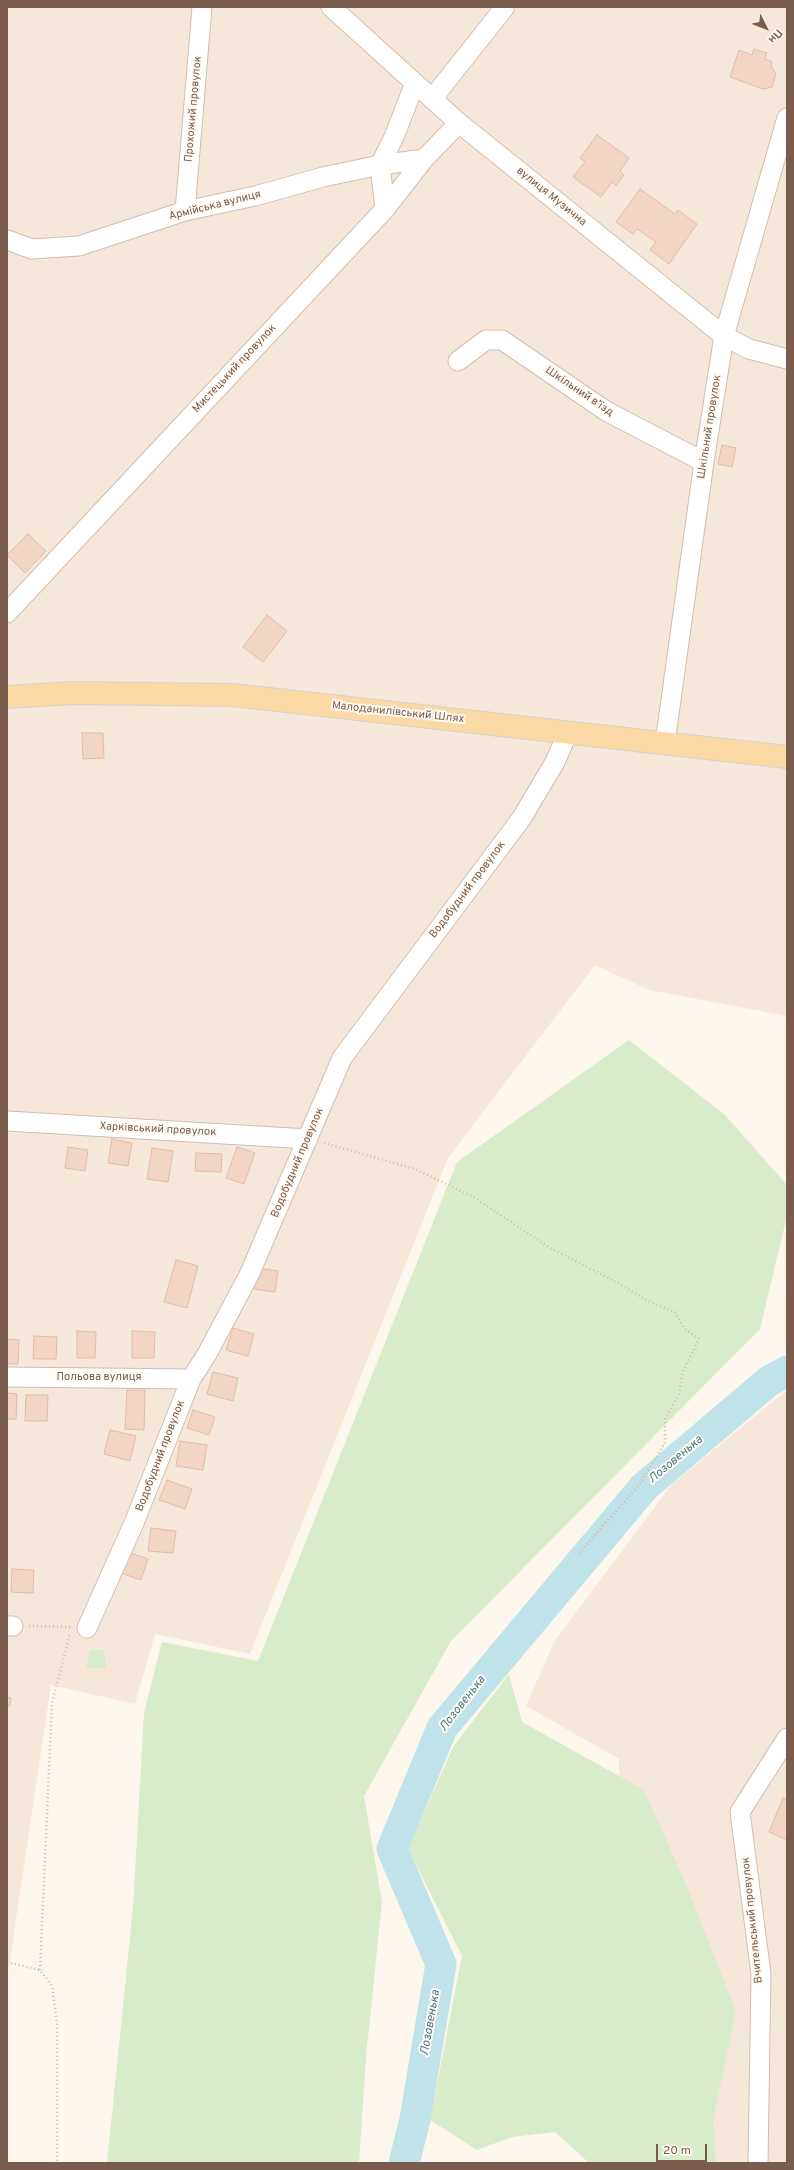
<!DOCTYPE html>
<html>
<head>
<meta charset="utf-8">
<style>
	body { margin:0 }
	#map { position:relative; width:794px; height:2170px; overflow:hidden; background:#fdf6ec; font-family:Overpass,sans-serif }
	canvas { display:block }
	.frame { position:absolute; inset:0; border:8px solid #7a5c4d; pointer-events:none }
	.north { position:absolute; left:746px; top:8px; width:40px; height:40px; -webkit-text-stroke:3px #fffaf3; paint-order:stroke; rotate:132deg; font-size:11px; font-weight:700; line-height:16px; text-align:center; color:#7a5c4d }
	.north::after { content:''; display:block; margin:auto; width:14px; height:18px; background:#7a5c4d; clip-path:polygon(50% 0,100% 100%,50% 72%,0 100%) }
	.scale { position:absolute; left:656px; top:2144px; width:51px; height:18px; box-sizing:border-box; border:2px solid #7a5c4d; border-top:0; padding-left:5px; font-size:12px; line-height:14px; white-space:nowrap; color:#7a5c4d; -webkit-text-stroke:3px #fffaf3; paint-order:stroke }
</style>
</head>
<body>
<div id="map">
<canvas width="794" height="2170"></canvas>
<div class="frame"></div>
<div class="north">Пн</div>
<div class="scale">20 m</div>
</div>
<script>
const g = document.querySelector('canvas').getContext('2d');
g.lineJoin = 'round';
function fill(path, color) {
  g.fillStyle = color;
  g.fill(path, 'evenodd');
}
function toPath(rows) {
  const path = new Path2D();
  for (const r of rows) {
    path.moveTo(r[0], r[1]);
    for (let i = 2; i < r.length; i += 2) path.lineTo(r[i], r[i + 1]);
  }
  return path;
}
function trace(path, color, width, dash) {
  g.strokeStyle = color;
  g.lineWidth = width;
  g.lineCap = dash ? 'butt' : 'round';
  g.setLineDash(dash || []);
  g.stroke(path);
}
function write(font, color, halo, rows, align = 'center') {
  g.font = font + ' Overpass,sans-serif';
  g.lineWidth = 4;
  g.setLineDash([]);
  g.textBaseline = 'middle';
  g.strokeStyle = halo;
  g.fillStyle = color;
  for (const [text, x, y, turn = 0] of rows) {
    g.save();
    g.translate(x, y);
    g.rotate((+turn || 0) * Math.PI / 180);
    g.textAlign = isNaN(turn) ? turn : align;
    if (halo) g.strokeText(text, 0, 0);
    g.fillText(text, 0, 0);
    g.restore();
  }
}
fill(toPath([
	[7,7,787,7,787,1016,649,990,595,965,448,1158,250,1654,155,1634,135,1704,51,1685,7,1980],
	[787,1390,787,2163,624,2163,619,1759,526,1706,554,1642,672,1484]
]), '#f5e8da');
fill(toPath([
	[629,1040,725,1115,787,1185,787,1216,760,1329,451,1641,364,1796,382,1902,366,2057,359,2163,107,2163,133,1908,144,1713,162,1642,258,1661,457,1162],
	[90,1650,104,1650,106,1669,86,1667],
	[509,1674,522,1722,644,1790,685,1882,736,2011,713,2120,716,2163,589,2163,555,2132,512,2137,477,2150,430,2120,462,1956,408,1849,453,1747]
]), '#d8ecc9');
trace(toPath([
	[404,2163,415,2119,441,1964,392,1849,442,1728,644,1487,769,1381,787,1371]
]), '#bfe3e8', 31);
const building = toPath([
	[754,49,767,53,765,59,772,62,771,66,776,74,772,87,763,89,730,77,739,50,752,55,754,49],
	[597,135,629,158,620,171,624,175,616,186,612,182,601,197,573,177,585,162,580,158,597,135],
	[640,189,675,214,678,210,697,224,669,264,650,250,656,242,637,229,633,234,616,222,640,189],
	[722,445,736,448,732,467,718,464,722,445],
	[28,534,46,551,25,573,7,555,28,534],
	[267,615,287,631,263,662,243,647,267,615],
	[82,733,103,733,104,758,83,759,82,733],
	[112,1139,132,1143,128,1166,108,1163,112,1139],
	[68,1147,88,1150,85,1171,65,1168,68,1147],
	[237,1147,255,1153,244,1184,226,1178,237,1147],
	[152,1148,173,1151,168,1182,147,1179,152,1148],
	[196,1153,222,1154,221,1172,195,1171,196,1153],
	[176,1260,198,1266,187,1308,164,1302,176,1260],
	[257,1268,278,1271,275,1292,254,1289,257,1268],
	[233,1328,254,1334,248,1356,226,1350,233,1328],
	[77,1331,96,1332,95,1358,77,1358,77,1331],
	[132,1331,155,1332,154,1358,132,1358,132,1331],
	[34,1336,57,1337,56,1359,33,1359,34,1336],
	[7,1339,19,1340,18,1364,7,1364,7,1339],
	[213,1372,238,1378,233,1401,207,1394,213,1372],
	[127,1390,145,1390,144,1430,125,1429,127,1390],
	[7,1393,17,1394,16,1419,7,1419,7,1393],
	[26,1395,48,1395,47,1421,25,1421,26,1395],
	[193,1410,215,1417,209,1435,187,1428,193,1410],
	[110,1430,136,1436,130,1461,104,1454,110,1430],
	[180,1441,207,1445,203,1470,176,1466,180,1441],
	[167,1480,192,1489,185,1509,159,1500,167,1480],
	[151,1528,176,1531,173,1553,148,1551,151,1528],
	[125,1551,148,1559,141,1580,118,1572,125,1551],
	[12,1569,34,1570,33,1593,11,1592,12,1569],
	[7,1697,11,1698,10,1706,7,1706,7,1697],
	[783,1798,787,1800,787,1840,769,1832,783,1798]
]);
fill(building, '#f3d5c3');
trace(building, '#e6bba3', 1);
const minor = toPath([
	[331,7,459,123,724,336,749,349,787,359],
	[432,99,505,7],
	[385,209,380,165,394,137,415,83],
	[185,211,202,7],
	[7,240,32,249,79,246,185,211,255,196,323,177,380,165,424,159],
	[458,361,486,340,502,340,606,411,704,462],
	[7,613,385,209,424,159,459,123],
	[665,743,704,462,724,336,787,118],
	[7,1121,308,1139],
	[7,1377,191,1379],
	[7,1626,13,1626],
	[87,1628,134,1523,191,1379,207,1354,249,1275,342,1058,521,819,555,762,568,732],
	[758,2163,761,1974,740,1812,787,1738]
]);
const major = toPath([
	[7,697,73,693,233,695,787,757]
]);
trace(minor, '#d1beb0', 21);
trace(major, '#dad1cd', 24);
trace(toPath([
	[324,1143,415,1169,472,1196,550,1248,609,1278,650,1302,675,1312,684,1328,699,1339,683,1371,679,1394,665,1419,665,1443,639,1485,579,1553],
	[29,1626,70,1627],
	[7,1962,40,1970,52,1986,57,2022,57,2163],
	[40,1970,52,1703,70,1633]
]), '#d9b8a5', 2.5, [1, 3]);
trace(minor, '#fff', 19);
trace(major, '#fbd9a5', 22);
write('11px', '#7a5c4d', '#fffaf3', [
	["Прохожий провулок",194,109,-85],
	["вулиця Музична",551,197,39],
	["Армійська вулиця",215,206,-14],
	["Мистецький провулок",235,369,-47],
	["Шкільний в’їзд",579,392,34],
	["Шкільний провулок",710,427,-81],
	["Малоданилівський Шлях",398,713,6],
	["Водобудний провулок",468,890,-53],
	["Харківський провулок",158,1130,3],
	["Водобудний провулок",298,1163,-67],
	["Польова вулиця",99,1378],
	["Водобудний провулок",161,1456,-69],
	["Вчительський провулок",753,1920,-96]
]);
write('italic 12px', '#437c86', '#fffaf3', [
	["Лозовенька",676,1460,-40],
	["Лозовенька",463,1704,-52],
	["Лозовенька",431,2023,-80]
]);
</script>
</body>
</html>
